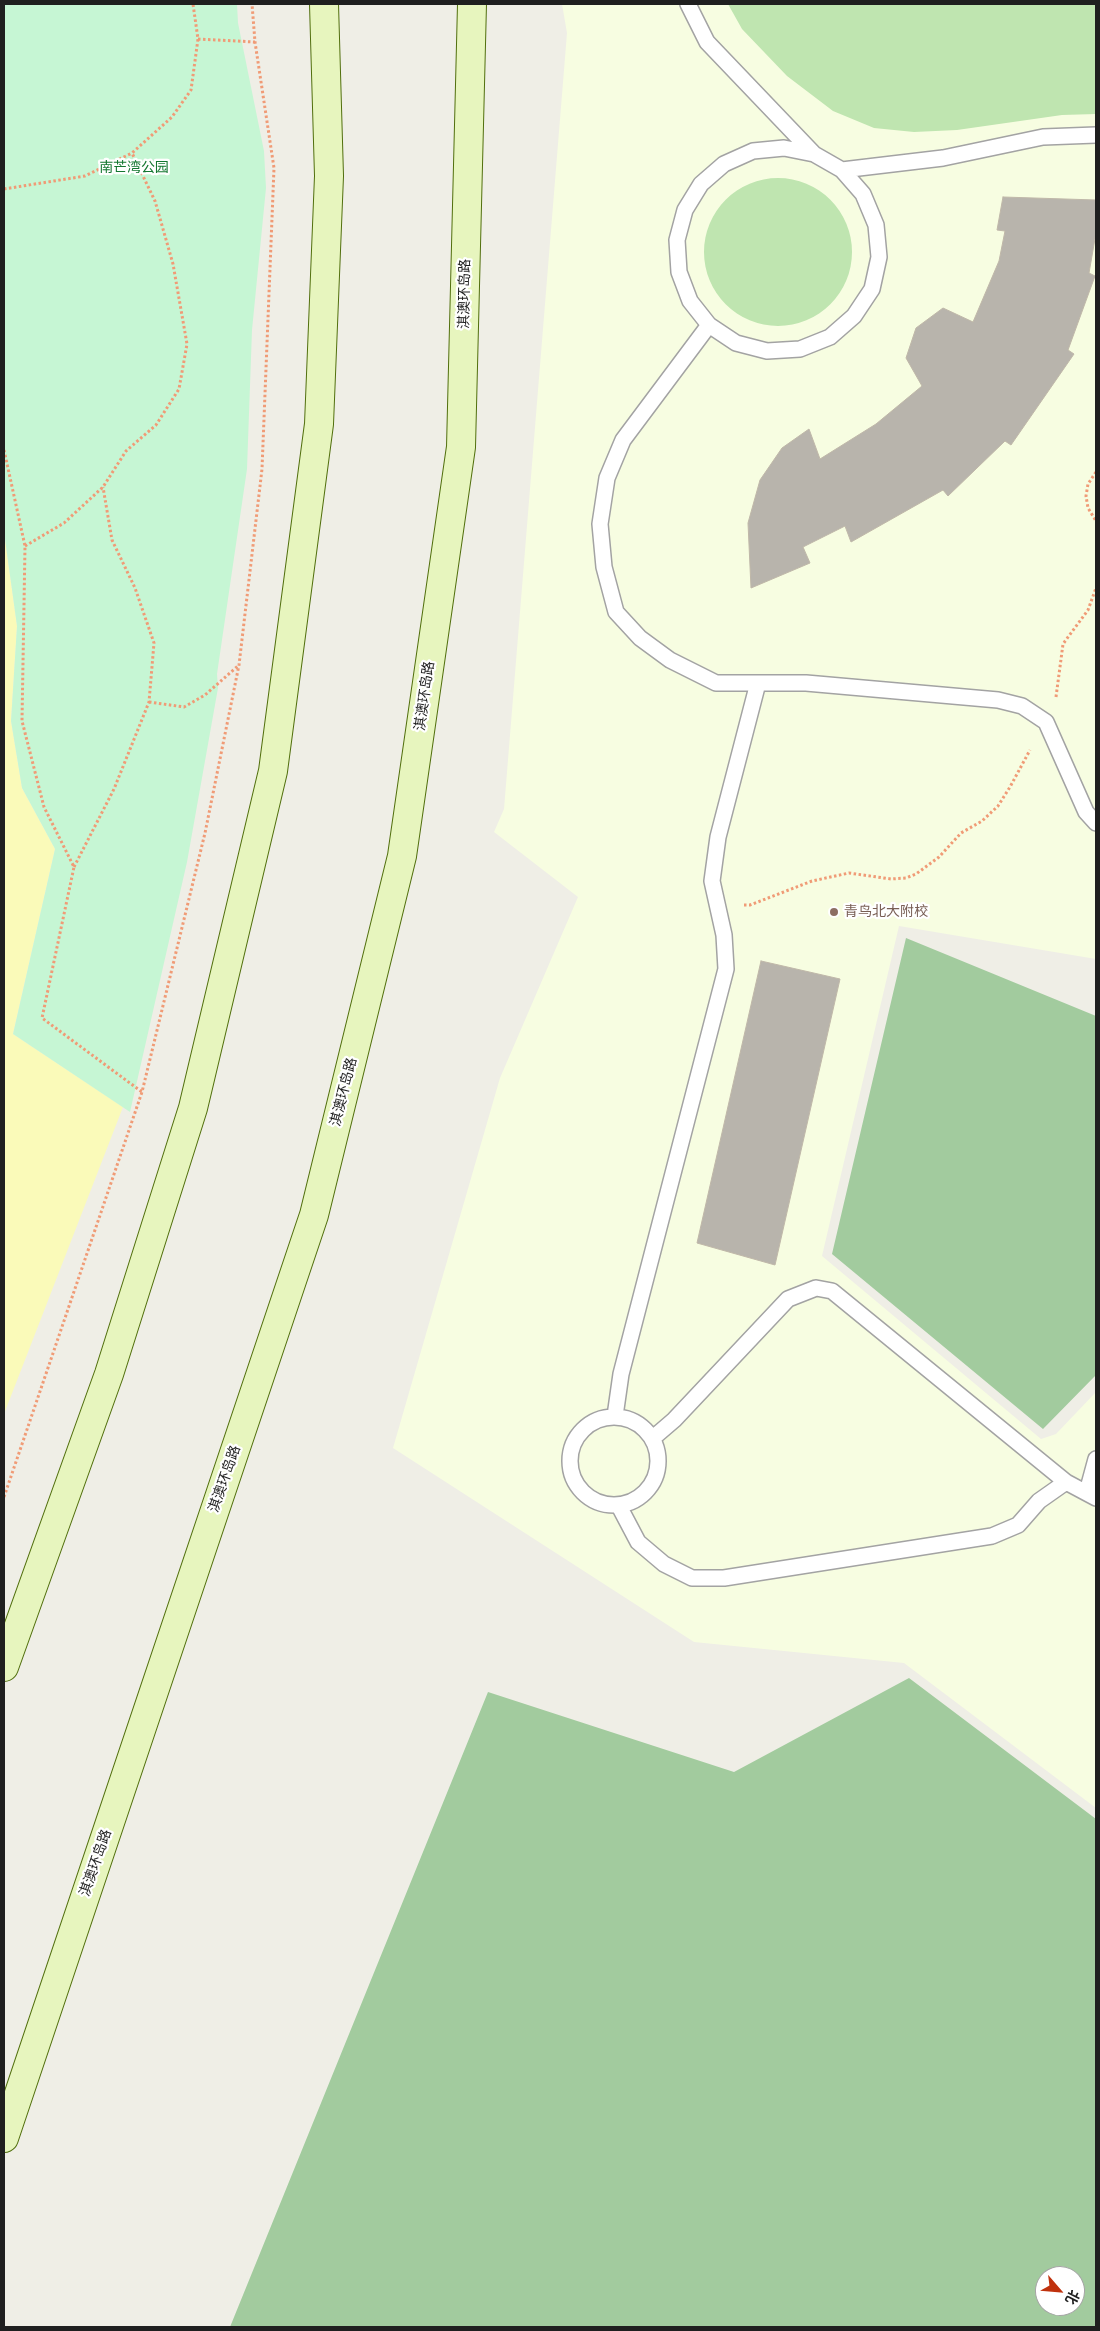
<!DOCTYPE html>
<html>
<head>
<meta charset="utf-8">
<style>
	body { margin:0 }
	#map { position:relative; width:1100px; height:2331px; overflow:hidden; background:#efeee6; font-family:Manrope,"Noto Sans SC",sans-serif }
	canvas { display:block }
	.frame { position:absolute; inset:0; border:5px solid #1f1f1f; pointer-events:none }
	.north { position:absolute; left:1035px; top:2266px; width:50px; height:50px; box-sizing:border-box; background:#fff; border:1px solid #a5a5a5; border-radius:50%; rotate:117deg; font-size:14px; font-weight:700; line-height:20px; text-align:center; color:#1f1f1f }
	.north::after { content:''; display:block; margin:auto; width:18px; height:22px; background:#c0320e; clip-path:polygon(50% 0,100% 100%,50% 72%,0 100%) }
</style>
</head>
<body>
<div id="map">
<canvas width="1100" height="2331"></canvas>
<div class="frame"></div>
<div class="north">北</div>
</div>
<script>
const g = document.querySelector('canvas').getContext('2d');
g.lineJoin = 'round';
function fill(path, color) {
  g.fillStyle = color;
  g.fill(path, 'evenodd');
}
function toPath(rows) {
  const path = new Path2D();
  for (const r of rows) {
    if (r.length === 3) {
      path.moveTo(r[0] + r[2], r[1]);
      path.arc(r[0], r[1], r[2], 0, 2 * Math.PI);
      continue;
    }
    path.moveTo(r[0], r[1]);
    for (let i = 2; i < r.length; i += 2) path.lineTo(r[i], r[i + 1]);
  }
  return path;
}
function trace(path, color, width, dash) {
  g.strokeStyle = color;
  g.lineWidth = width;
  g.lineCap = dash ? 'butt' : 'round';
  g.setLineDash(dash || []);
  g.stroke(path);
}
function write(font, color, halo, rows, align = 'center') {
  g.font = font + ' Manrope,"Noto Sans SC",sans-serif';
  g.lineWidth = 4.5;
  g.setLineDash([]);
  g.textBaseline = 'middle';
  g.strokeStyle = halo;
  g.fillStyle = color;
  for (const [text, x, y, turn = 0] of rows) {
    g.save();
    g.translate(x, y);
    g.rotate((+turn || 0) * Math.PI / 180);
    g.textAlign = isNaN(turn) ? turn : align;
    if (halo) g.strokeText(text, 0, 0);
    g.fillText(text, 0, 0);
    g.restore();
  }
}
fill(toPath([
	[562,4,1096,4,1096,959,899,926,822,1256,1041,1439,1056,1434,1096,1392,1096,1808,904,1663,694,1642,393,1448,500,1078,578,897,494,832,504,809,567,33]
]), '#f7fde1');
fill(toPath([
	[728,4,1096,4,1096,114,1062,115,957,130,914,132,874,128,833,111,787,76,742,29],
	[778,252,74]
]), '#bfe5b0');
fill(toPath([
	[906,938,1096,1016,1096,1375,1043,1429,832,1254],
	[909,1678,1096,1819,1096,2327,230,2327,488,1692,734,1772],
	[1045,2276,1075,2276,1075,2306,1045,2306]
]), '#a2cb9e');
fill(toPath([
	[4,532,17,626,11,721,22,788,55,849,13,1034,123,1107,4,1414]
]), '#fafab9');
fill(toPath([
	[4,4,237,4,238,23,264,151,266,188,252,330,247,469,217,674,218,688,187,862,130,1112,13,1034,55,849,22,788,11,721,17,626,4,532]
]), '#c6f6d4');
const building = toPath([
	[1003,197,1096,200,1096,233,1089,273,1095,276,1068,350,1074,354,1011,445,1005,441,948,496,943,490,851,542,845,526,803,547,810,563,751,588,748,523,760,480,782,448,809,429,820,459,876,424,922,386,906,358,916,328,943,308,973,322,999,261,1005,231,997,230,1003,197],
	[761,961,840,979,775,1265,697,1243,761,961]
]);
fill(building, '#b8b4ac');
trace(building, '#c0b8a9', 1);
const lane = toPath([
	[688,4,707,42,814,154],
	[842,170,863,194,876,225,879,257,872,289,854,316,830,337,800,349,767,351,736,343,709,325,690,301,679,272,677,240,685,210,701,184,724,164,753,151,784,148,814,154,842,170,943,158,1043,137,1096,135],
	[709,325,623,440,607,478,600,524,604,567,616,612,640,638,670,660,716,683,806,683,998,700,1022,706,1046,722,1086,812,1096,823],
	[615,1416,621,1374,726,969,724,935,712,881,718,837,758,683],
	[614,1461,44],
	[653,1438,674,1420,788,1299,816,1288,832,1291,1066,1482,1096,1498],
	[1087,1492,1096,1459],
	[619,1506,638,1542,664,1564,692,1578,724,1578,992,1536,1018,1525,1039,1501,1066,1482]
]);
const secondary = toPath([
	[4,1667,109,1374,193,1108,273,771,319,424,329,176,324,4],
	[4,2138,314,1215,402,856,461,447,472,4]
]);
trace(lane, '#a3a3a3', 18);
trace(secondary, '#516f0d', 30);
trace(toPath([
	[198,39,255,42],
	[4,189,85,176,132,153,172,117,191,90,198,39,193,4],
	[4,450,25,546,22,721,44,807,74,867,42,1018,142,1092],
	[1096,472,1088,484,1086,496,1088,508,1096,521],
	[25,546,64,523,103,487,126,451,156,425,179,389,187,344,173,264,155,201,132,153],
	[1056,697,1063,644,1088,610,1096,588],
	[149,702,184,707,205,695,239,665],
	[74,867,114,789,149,702,154,643,135,588,112,540,103,487],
	[744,905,750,905,812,881,849,873,891,879,906,878,916,874,939,857,961,833,982,821,998,806,1010,787,1030,750],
	[4,1497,142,1092,205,833,239,665,262,469,274,168,255,42,252,4]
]), '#f09b76', 3, [2.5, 2.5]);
trace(lane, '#fff', 15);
trace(secondary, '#e7f5be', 28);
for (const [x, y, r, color] of [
	[834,912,5,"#8d6e63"]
]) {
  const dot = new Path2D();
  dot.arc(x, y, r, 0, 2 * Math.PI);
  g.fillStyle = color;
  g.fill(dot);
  trace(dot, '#fff', 2);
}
write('14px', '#147730', '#fff', [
	["南芒湾公园",134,168]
]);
write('14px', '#1f1f1f', '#fff', [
	["淇澳环岛路",465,294,-89],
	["淇澳环岛路",425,696,-82],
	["淇澳环岛路",344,1092,-76],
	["淇澳环岛路",225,1479,-71],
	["淇澳环岛路",96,1863,-71]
]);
write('14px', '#785e54', '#fff', [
	["青鸟北大附校",844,912]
], 'left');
</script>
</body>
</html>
